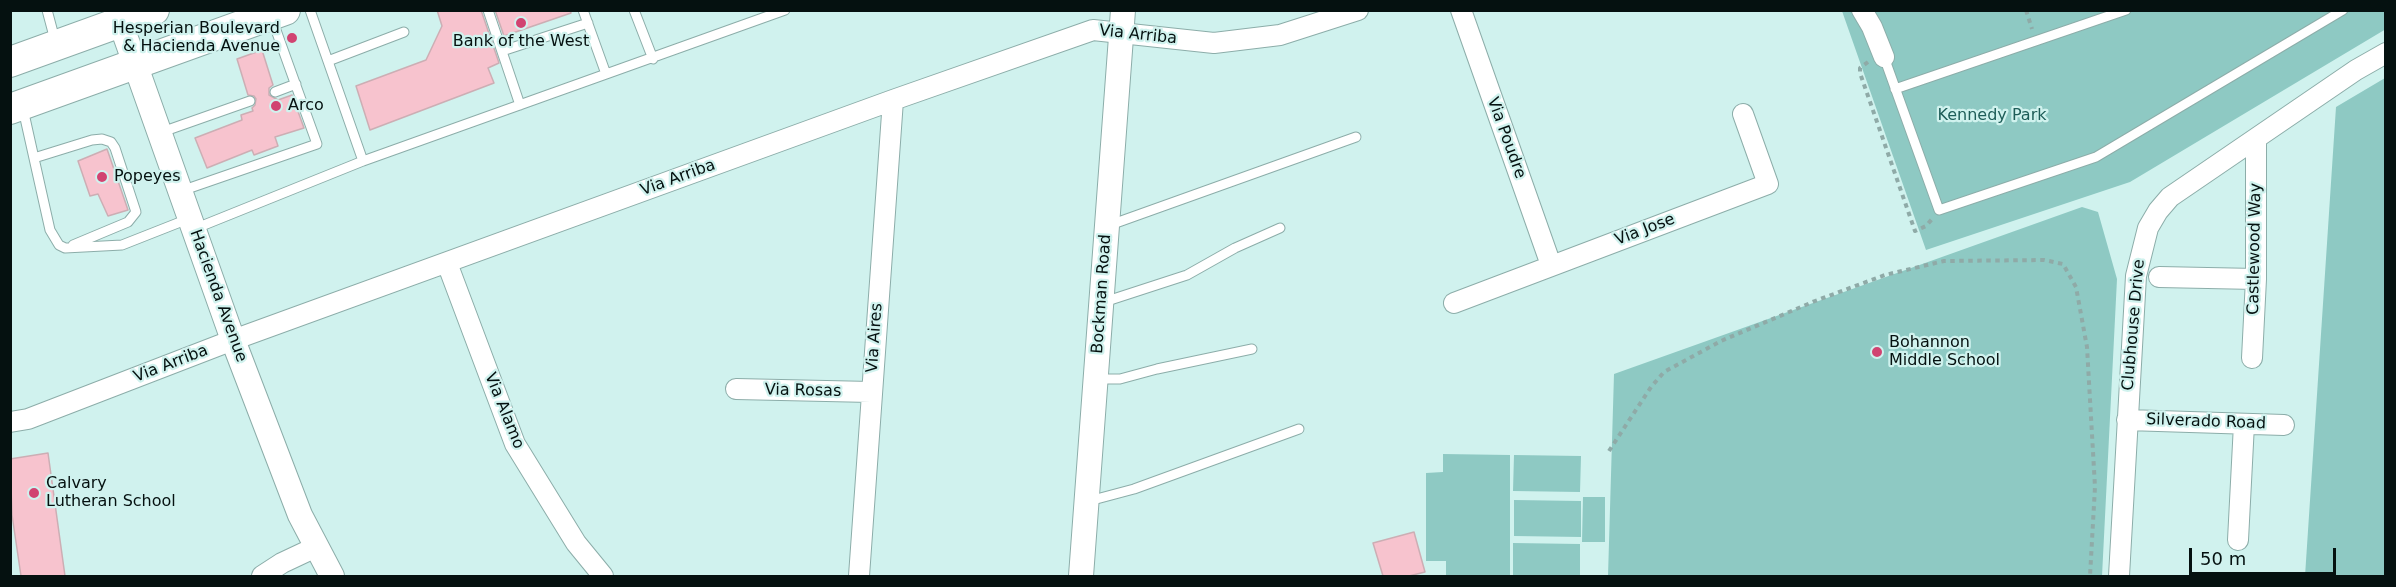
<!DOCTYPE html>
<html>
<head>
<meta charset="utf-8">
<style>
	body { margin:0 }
	#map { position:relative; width:2396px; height:587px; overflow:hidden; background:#d0f2ee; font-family:"DejaVu Sans",sans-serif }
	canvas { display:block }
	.frame { position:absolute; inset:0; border:12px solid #051110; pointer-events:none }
	.scale { position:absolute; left:2189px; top:548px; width:147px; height:27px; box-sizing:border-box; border:3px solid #051110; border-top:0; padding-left:8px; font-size:18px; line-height:21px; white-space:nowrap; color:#051110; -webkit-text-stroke:4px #d0f2ee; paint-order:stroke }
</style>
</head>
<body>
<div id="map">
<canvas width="2396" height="587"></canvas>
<div class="frame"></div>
<div class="scale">50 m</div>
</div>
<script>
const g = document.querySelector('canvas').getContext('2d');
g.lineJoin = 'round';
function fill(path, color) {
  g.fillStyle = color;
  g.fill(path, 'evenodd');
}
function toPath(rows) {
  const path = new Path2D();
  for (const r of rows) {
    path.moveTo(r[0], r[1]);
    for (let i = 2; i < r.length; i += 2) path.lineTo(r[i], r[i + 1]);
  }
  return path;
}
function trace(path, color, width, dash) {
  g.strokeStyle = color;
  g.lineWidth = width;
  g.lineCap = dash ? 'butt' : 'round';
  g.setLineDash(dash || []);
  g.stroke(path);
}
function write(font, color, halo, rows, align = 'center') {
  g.font = font + ' "DejaVu Sans",sans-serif';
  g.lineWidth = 4.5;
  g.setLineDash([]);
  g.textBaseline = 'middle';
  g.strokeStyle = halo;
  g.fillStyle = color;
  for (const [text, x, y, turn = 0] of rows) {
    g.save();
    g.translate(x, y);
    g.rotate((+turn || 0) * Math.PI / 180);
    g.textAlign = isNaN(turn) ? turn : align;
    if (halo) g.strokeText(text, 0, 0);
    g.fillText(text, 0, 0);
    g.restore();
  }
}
fill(toPath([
	[2385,10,2386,29,2130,182,1926,250,1842,11],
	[2385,78,2385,576,2305,576,2336,107],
	[2082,207,2098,212,2117,279,2102,576,1608,576,1614,374],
	[1443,454,1510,455,1510,576,1446,576,1446,561,1426,561,1426,473,1443,472],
	[1514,455,1581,456,1580,492,1513,491],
	[1583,497,1605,497,1605,542,1582,542],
	[1514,500,1581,501,1581,537,1514,536],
	[1513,543,1580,544,1580,576,1513,576]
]), '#8ec9c3');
const building = toPath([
	[437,10,481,10,499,63,488,68,494,83,370,130,356,86,426,60,442,26,437,10],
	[495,10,570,10,571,13,504,36,495,10],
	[262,50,273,85,269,88,269,95,278,100,292,95,304,128,275,137,278,146,254,155,252,150,207,168,195,138,242,120,241,115,253,111,252,108,255,105,256,99,254,96,248,95,237,59,262,50],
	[107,149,128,210,108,216,98,194,90,196,78,161,107,149],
	[48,453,65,576,21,576,12,515,10,459,48,453],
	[1414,532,1425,572,1409,576,1383,576,1373,543,1414,532]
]);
fill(building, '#f7c3ce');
trace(building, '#ccaeb4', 1.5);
const service = toPath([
	[47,10,55,40],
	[310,10,363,161],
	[488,10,520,105],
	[583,10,606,74],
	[634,10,653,59],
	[502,51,588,23],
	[1884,57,1939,210,2096,157,2343,10],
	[328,61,404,32],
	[1895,89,2126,10],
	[275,92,296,84],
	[23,109,50,230,59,245,65,248,122,245,188,219],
	[162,132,250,101],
	[34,158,92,140,102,139,111,142,115,148,136,212,128,222,73,245],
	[181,191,317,144,272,19],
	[1110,225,1356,137],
	[194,229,363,161,785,10],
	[1104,302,1187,275,1235,248,1280,228],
	[1096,379,1120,379,1157,369,1252,349],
	[1089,501,1134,489,1299,429]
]);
const minor = toPath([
	[1461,10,1551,265],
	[1862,10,1872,27,1884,57],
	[447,263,515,444,576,543,603,576],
	[2159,277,2256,279],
	[1454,303,1768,184,1743,114],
	[2252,358,2256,279,2256,140],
	[736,389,871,392],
	[2127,420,2284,425],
	[10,422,28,419,233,340,893,100,1093,30,1214,43,1280,35,1358,10],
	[2238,540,2244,424],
	[262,576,282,563,316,547],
	[859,576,893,100],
	[2119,576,2136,276,2148,228,2158,211,2170,197,2356,70,2386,53]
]);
const tertiary = toPath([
	[116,10,233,340,300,515,332,576],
	[1081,576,1123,10]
]);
const primary = toPath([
	[10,62,154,10],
	[10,109,285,10]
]);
trace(service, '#8cada9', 11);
trace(minor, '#8cada9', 22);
trace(tertiary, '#8cada9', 26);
trace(primary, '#8cada9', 32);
trace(toPath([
	[2026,10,2032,29],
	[1868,62,1860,68,1860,73,1915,231,1926,226,1932,219],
	[1609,451,1651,387,1664,372,1721,341,1815,301,1885,275,1944,261,2044,260,2063,264,2076,287,2087,347,2095,487,2090,576]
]), '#8faaa7', 4, [4.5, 4.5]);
trace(service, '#fff', 9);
trace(minor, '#fff', 20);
trace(tertiary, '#fff', 24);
trace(primary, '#fff', 30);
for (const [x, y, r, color] of [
	[521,23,6,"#d14371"],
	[292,38,6,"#d14371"],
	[276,106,6,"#d14371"],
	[102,177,6,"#d14371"],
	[1877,352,6,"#d14371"],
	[34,493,6,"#d14371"]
]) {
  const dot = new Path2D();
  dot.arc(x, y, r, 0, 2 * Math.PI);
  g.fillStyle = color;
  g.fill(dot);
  trace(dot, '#d0f2ee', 2);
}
write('16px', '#051110', '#d0f2ee', [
	["Hesperian Boulevard",280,29,"right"],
	["& Hacienda Avenue",280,47,"right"],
	["Bank of the West",521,42,"center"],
	["Arco",288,106],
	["Popeyes",114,177],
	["Bohannon",1889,343],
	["Middle School",1889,361],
	["Calvary",46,484],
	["Lutheran School",46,502]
], 'left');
write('16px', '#051110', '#d0f2ee', [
	["Via Arriba",1138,35,6],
	["Via Poudre",1506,138,70],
	["Via Arriba",678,178,-20],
	["Via Jose",1645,230,-21],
	["Castlewood Way",2255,249,-89],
	["Bockman Road",1102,294,-86],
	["Hacienda Avenue",218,296,70],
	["Clubhouse Drive",2134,325,-85],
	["Via Aires",875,338,-86],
	["Via Arriba",171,364,-21],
	["Via Rosas",803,391,1],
	["Via Alamo",504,411,68],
	["Silverado Road",2206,422,2]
]);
write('16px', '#1e5d58', '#d0f2ee', [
	["Kennedy Park",1992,116]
]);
</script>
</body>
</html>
